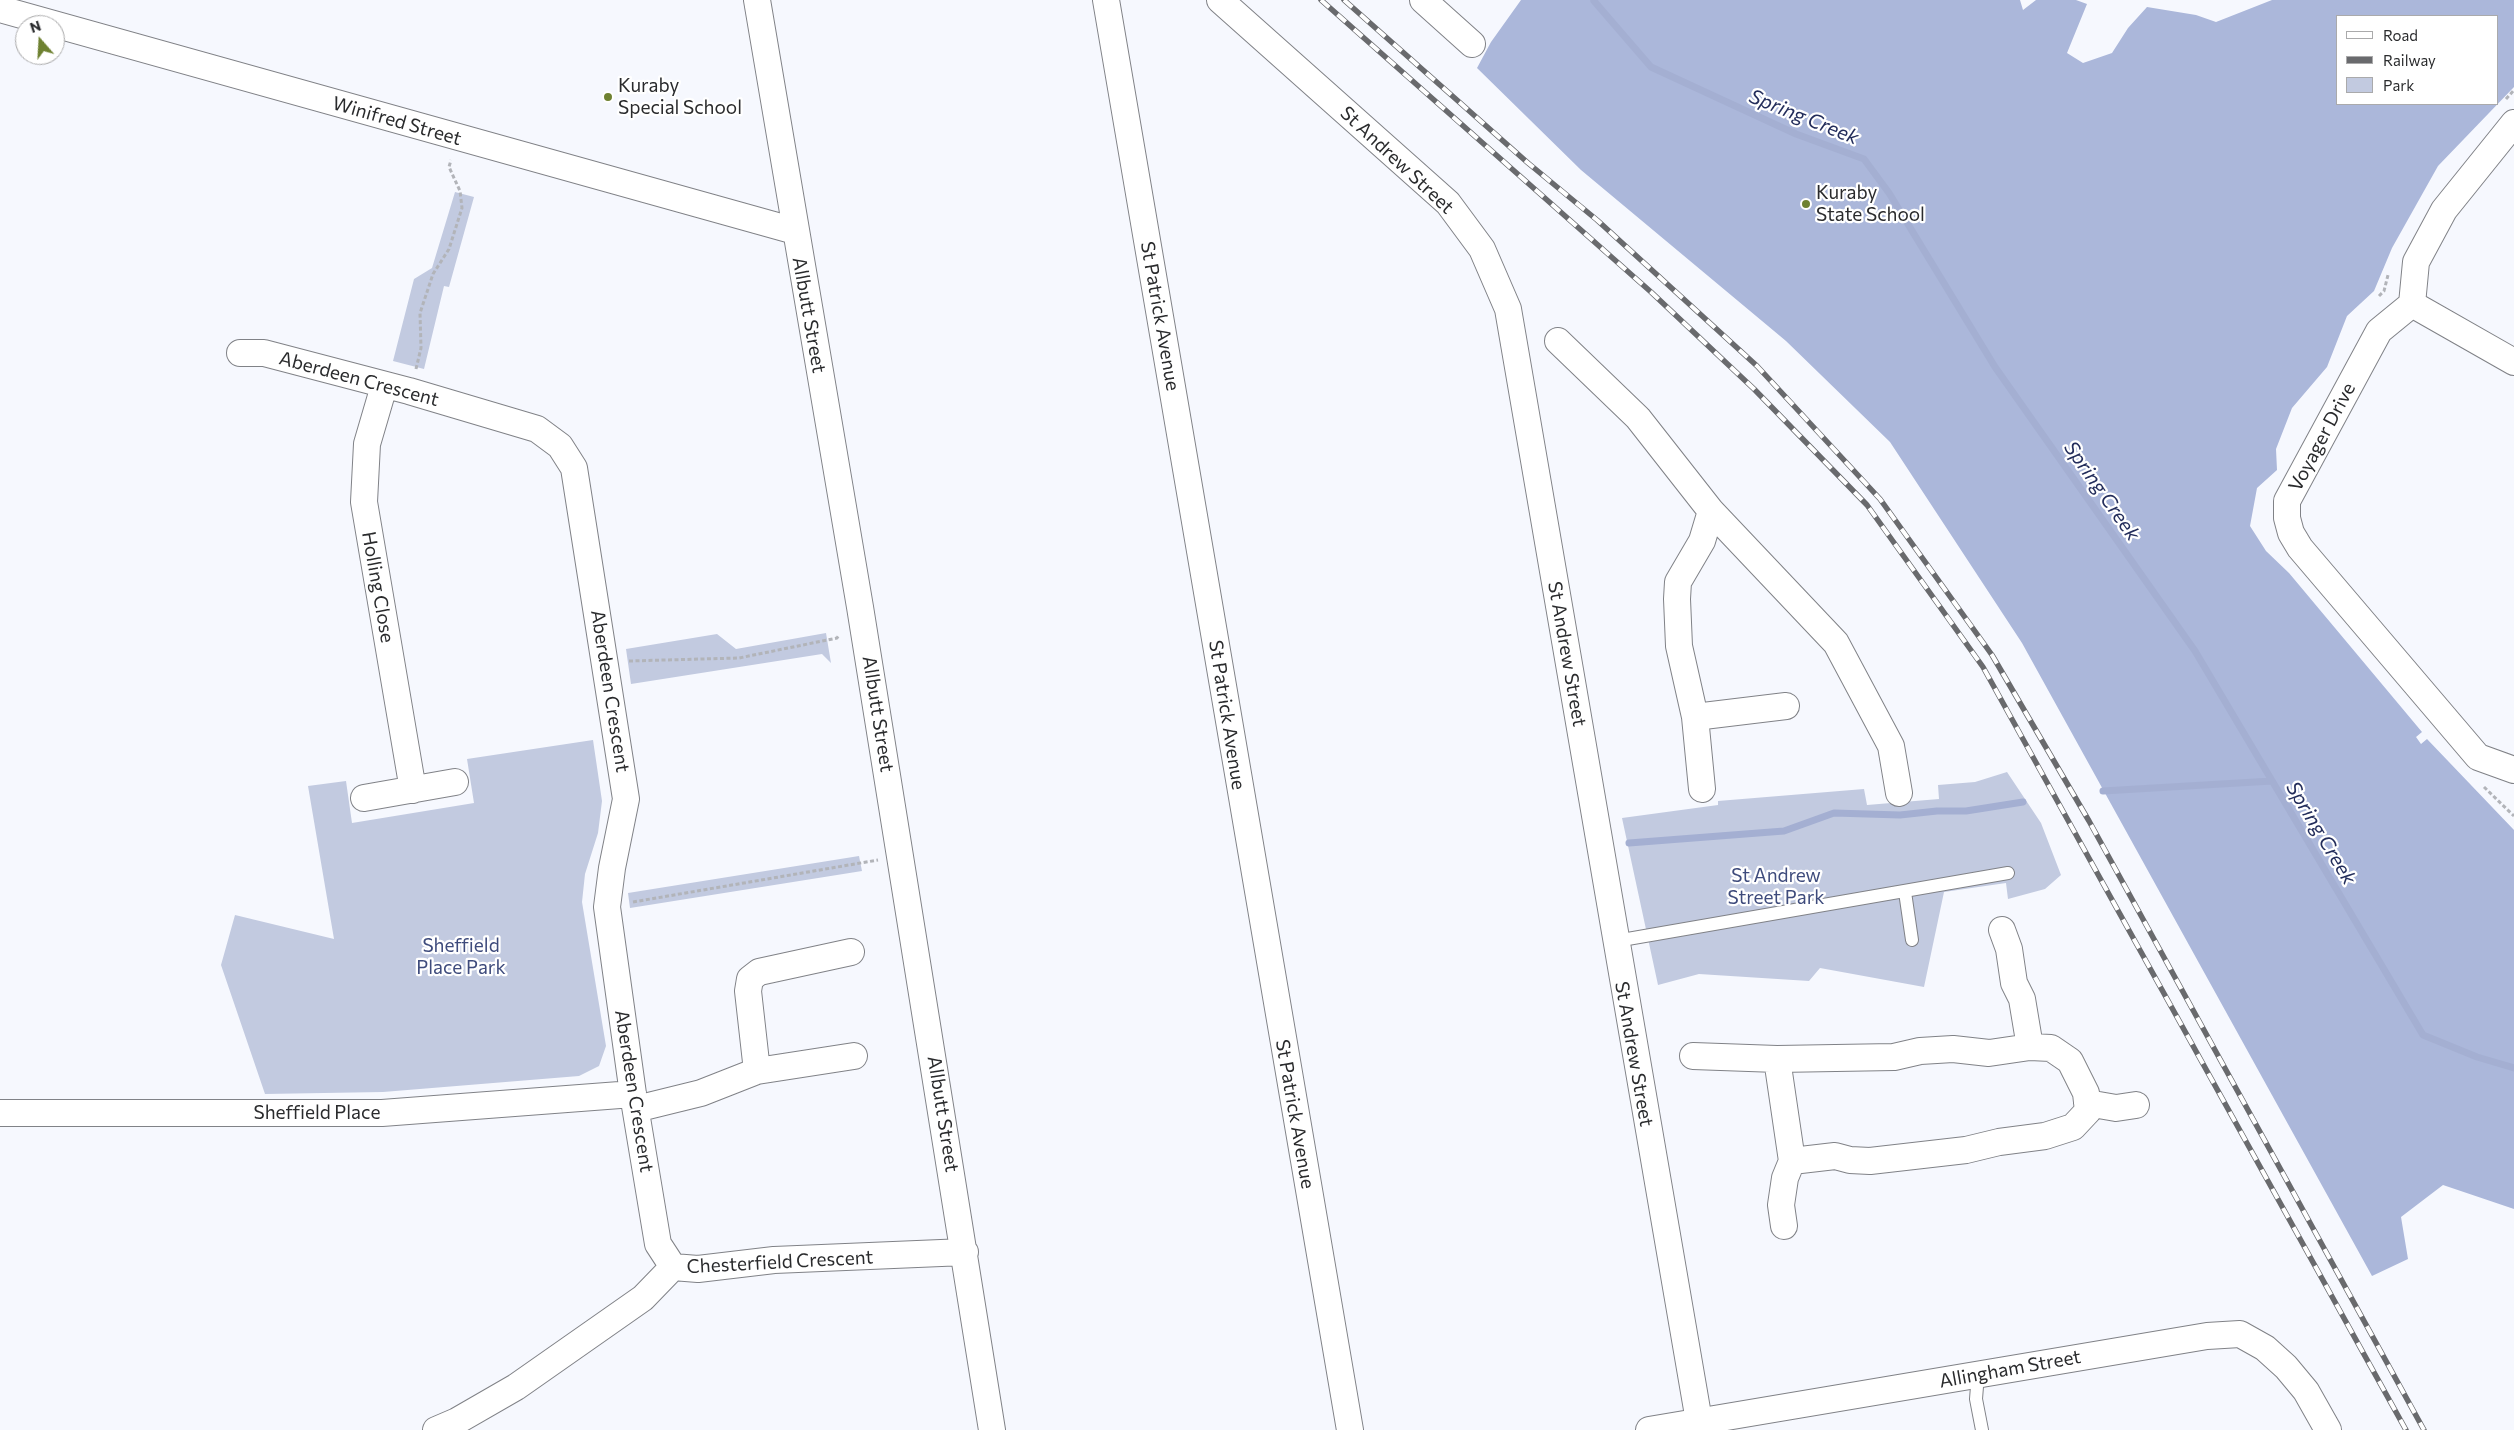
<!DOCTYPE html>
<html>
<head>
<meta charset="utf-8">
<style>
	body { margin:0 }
	#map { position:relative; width:2514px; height:1430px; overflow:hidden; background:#f6f8fe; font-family:Commissioner,sans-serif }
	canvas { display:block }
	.legend { position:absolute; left:2336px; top:15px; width:162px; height:90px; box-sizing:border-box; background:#fff; border:1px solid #aaaaab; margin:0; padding:6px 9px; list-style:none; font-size:15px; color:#2a2b2d }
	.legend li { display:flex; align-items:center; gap:10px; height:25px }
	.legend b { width:25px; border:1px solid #aaaaab }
	.north { position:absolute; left:15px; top:15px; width:50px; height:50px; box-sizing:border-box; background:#fff; border:1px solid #aaaaab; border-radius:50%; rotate:341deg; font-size:14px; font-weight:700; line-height:20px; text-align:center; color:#2a2b2d }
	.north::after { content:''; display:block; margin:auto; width:18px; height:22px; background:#6e8131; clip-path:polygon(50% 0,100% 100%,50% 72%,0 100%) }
</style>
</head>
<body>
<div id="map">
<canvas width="2514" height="1430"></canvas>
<ul class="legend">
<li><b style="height:6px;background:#fff"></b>Road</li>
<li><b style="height:6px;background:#696a6d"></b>Railway</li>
<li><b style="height:14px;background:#c2cae0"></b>Park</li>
</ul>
<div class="north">N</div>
</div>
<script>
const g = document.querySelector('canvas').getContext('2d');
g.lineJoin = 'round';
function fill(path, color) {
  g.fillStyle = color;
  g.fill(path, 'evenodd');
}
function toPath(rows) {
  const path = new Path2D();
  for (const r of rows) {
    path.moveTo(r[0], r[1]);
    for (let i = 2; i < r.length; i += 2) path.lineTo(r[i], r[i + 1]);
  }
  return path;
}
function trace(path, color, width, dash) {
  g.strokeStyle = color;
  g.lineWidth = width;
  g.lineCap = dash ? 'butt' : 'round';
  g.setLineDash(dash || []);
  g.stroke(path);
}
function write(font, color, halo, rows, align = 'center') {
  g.font = font + ' Commissioner,sans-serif';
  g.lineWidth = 4.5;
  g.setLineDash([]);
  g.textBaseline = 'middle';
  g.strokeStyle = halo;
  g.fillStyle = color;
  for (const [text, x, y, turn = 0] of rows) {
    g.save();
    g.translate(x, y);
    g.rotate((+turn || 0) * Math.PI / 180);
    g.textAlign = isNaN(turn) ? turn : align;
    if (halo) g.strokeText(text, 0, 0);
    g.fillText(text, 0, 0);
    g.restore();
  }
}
fill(toPath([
	[455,192,474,197,449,287,444,286,424,369,393,361,414,279,432,268],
	[826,633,831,663,822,654,631,684,626,649,717,634,736,649],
	[593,740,602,801,598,833,585,874,582,902,606,1046,599,1066,579,1076,383,1092,265,1094,221,965,235,915,334,939,308,786,346,781,352,823,474,803,467,759],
	[2007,772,2041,823,2061,875,2045,889,2008,899,2006,883,1944,892,1924,987,1820,968,1809,981,1699,974,1658,985,1622,818,1718,805,1718,801,1864,789,1867,805,1939,799,1938,785,1975,782],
	[859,856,862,871,630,908,628,893]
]), '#c2cae0');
fill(toPath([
	[1521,0,2020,0,2023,10,2036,0,2076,0,2087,4,2067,53,2083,63,2112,53,2128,28,2147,7,2196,15,2216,22,2272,0,2514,0,2514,87,2438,166,2392,248,2374,291,2347,316,2327,367,2292,408,2276,449,2277,470,2257,488,2250,526,2266,551,2289,573,2422,732,2416,737,2421,744,2427,739,2514,830,2514,1209,2443,1185,2401,1217,2408,1259,2372,1276,2022,643,1890,442,1786,341,1581,170,1477,68,1491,42],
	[2338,16,2498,16,2498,104,2338,104]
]), '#abb7da');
trace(toPath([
	[1594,1,1651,67,1796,134,1864,159,1889,193,1995,367,2195,651,2423,1035,2477,1057,2514,1068],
	[2103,791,2272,781],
	[1629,843,1784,831,1834,813,1900,815,1937,811,1966,811,2023,802]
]), '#a4afd2', 7);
const lane = toPath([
	[1905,892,1912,940],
	[1616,941,2008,873],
	[1978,1374,1976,1399,1982,1430]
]);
const street = toPath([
	[757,0,860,607,992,1430],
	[1106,0,1350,1430],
	[1220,0,1448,203,1482,249,1508,309,1699,1421],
	[1423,0,1472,44],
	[0,9,795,231],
	[2514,123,2444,210,2416,262,2412,304,2379,331,2287,501,2287,518,2291,533,2300,548,2478,757,2514,770],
	[2412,304,2514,362],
	[1558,341,1638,418,1711,511,1836,643,1891,746,1899,793],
	[240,353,264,353,409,391,537,429,560,446,574,468,626,799,612,868,607,907,633,1094,658,1244,673,1267],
	[384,386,367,444,364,502,413,790],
	[1695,717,1786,706],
	[1702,789,1695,717,1679,646,1677,599,1678,582,1702,541,1711,511],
	[364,798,455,782],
	[2002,930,2009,949,2014,983,2022,999,2030,1047],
	[1693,1056,1777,1059,1792,1161,1785,1178,1781,1205,1784,1226],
	[1777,1059,1894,1057,1920,1051,1953,1049,1989,1053,2030,1047,2051,1048,2070,1061,2086,1093,2088,1111,2073,1127,2045,1136,1999,1142,1966,1150,1870,1161,1850,1160,1835,1156,1792,1161],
	[757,1071,854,1056],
	[2087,1103,2116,1108,2136,1105],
	[636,1109,701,1093,757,1071,748,991,750,979,759,972,851,952],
	[0,1113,382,1113,633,1094],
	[436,1430,457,1421,516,1387,643,1298,673,1267,698,1269,774,1260,965,1252],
	[1649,1430,2207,1336,2240,1334,2265,1348,2286,1367,2306,1391,2328,1430]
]);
trace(lane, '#808287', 14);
trace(street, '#808287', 28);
trace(toPath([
	[2506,99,2514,90],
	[2379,296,2384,291,2388,275],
	[416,369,421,348,420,313,433,274,449,249,462,208,460,191,449,167,451,160],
	[629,661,739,658,837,638,839,635],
	[2484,787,2514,816],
	[633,902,878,860]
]), '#b2b4b9', 3, [4, 2.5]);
trace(lane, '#fff', 12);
trace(street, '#fff', 26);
const rail = toPath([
	[1321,0,1651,292,1754,389,1867,505,1983,667,2406,1430],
	[1344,0,1528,163,1597,220,1757,366,1880,499,1992,655,2089,821,2424,1430]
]);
trace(rail, '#696a6d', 5.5);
trace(rail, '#fff', 4, [11]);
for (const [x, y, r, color] of [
	[608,97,5,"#6e8131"],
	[1806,204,5,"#6e8131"]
]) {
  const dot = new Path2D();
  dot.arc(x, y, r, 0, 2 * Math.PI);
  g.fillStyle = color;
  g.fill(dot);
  trace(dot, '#fff', 2);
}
write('19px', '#2a2b2d', '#fff', [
	["Kuraby",618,86],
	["Special School",618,108],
	["Kuraby",1816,193],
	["State School",1816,215]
], 'left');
write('19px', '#2a2b2d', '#fff', [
	["Winifred Street",397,121,16],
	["St Andrew Street",1397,160,43],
	["Allbutt Street",809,315,80],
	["St Patrick Avenue",1160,316,80],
	["Aberdeen Crescent",359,379,15],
	["Voyager Drive",2322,437,-62],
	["Holling Close",378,587,80],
	["St Andrew Street",1567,654,80],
	["Aberdeen Crescent",610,691,81],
	["Allbutt Street",878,714,81],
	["St Patrick Avenue",1227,715,81],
	["St Andrew Street",1634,1054,80],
	["Aberdeen Crescent",634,1091,81],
	["Sheffield Place",317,1113],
	["Allbutt Street",943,1114,81],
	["St Patrick Avenue",1295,1114,80],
	["Chesterfield Crescent",780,1262,-3],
	["Allingham Street",2010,1369,-10]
]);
write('19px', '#3e4b7c', '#fff', [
	["St Andrew",1776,876],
	["Street Park",1776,898],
	["Sheffield",461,946],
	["Place Park",461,968]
]);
write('italic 20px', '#232d5b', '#fff', [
	["Spring Creek",1804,117,22],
	["Spring Creek",2102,491,55],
	["Spring Creek",2321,833,59]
]);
</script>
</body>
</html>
